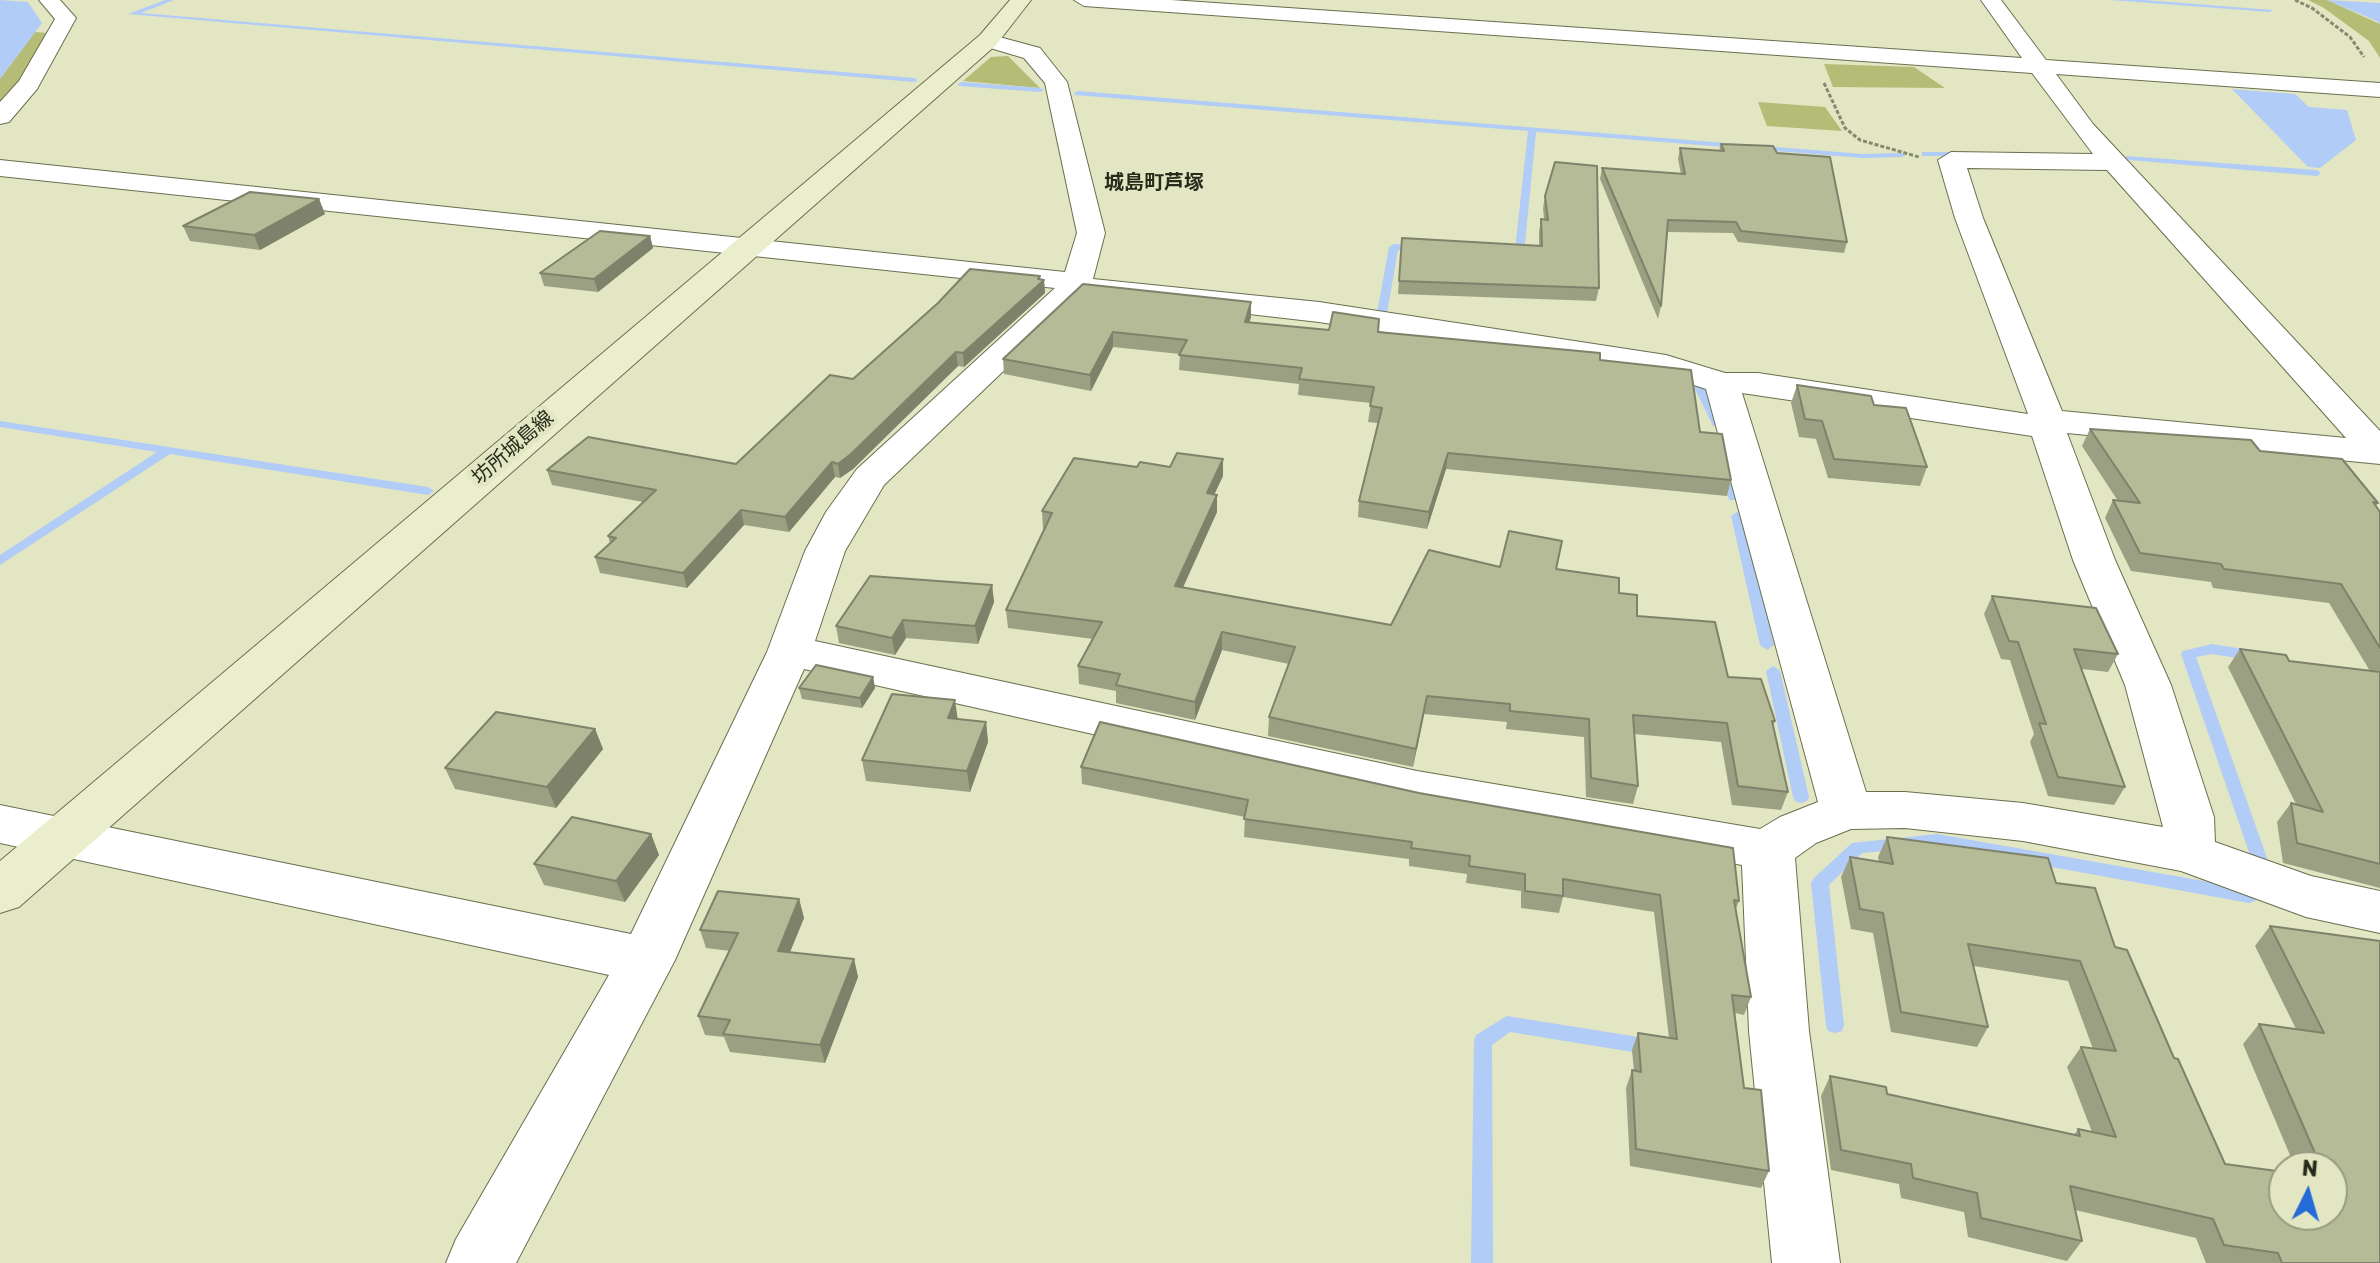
<!DOCTYPE html>
<html>
<head>
<meta charset="utf-8">
<style>
	body { margin:0 }
	#map { position:relative; width:2380px; height:1263px; overflow:hidden; background:#e2e6c3; font-family:Rubik,sans-serif }
	canvas { display:block }
	.north { position:absolute; left:2268px; top:1151px; width:80px; height:80px; box-sizing:border-box; background:#e2e6c3; border:2px solid #989b80; border-radius:50%; rotate:5deg; font-size:22px; font-weight:700; line-height:32px; text-align:center; color:#282a1c }
	.north::after { content:''; display:block; margin:auto; width:28px; height:36px; background:#256bd7; clip-path:polygon(50% 0,100% 100%,50% 72%,0 100%) }
</style>
</head>
<body>
<div id="map">
<canvas width="2380" height="1263"></canvas>
<div class="north">N</div>
</div>
<script>
const g = document.querySelector('canvas').getContext('2d');
g.lineJoin = 'round';
function fill(path, color) {
  g.fillStyle = color;
  g.fill(path, 'evenodd');
}
function toPath(rows) {
  const path = new Path2D();
  for (const r of rows) {
    path.moveTo(r[0], r[1]);
    for (let i = 2; i < r.length; i += 2) path.lineTo(r[i], r[i + 1]);
  }
  return path;
}
function trace(path, color, width, dash) {
  g.strokeStyle = color;
  g.lineWidth = width;
  g.lineCap = dash ? 'butt' : 'round';
  g.setLineDash(dash || []);
  g.stroke(path);
}
function write(font, color, halo, rows, align = 'center') {
  g.font = font + ' Rubik,"Noto Sans JP",sans-serif';
  g.lineWidth = 8;
  g.setLineDash([]);
  g.textBaseline = 'middle';
  g.strokeStyle = halo;
  g.fillStyle = color;
  for (const [text, x, y, turn = 0] of rows) {
    g.save();
    g.translate(x, y);
    g.rotate((+turn || 0) * Math.PI / 180);
    g.textAlign = isNaN(turn) ? turn : align;
    if (halo) g.strokeText(text, 0, 0);
    g.fillText(text, 0, 0);
    g.restore();
  }
}
fill(toPath([
	[2308,0,2327,0,2380,24,2380,58,2369,41,2324,8],
	[35,32,49,33,0,109,0,79],
	[1008,56,1040,88,963,81,991,57],
	[1824,64,1914,67,1945,88,1833,87],
	[1758,102,1825,107,1842,131,1767,126]
]), '#b4bc76');
fill(toPath([
	[0,0,28,2,42,23,0,79],
	[2327,0,2380,3,2380,24,2377,21],
	[2232,89,2295,94,2309,107,2347,110,2356,140,2320,168,2308,167]
]), '#b0ccf7');
fill(toPath([
	[165,0,174,0,141,13,914,78,918,80,914,82,128,14,165,0],
	[2110,0,2143,0,2273,10,2270,12,2110,0],
	[962,82,1040,88,1044,90,1040,92,959,86,958,84,962,82],
	[1078,91,1863,154,1902,153,1906,155,1902,157,1863,158,1536,132,1524,253,1519,256,1510,256,1505,253,1515,250,1528,131,1075,95,1074,93,1078,91],
	[1925,152,1965,152,1969,154,1965,156,1922,156,1922,152,1925,152],
	[2126,156,2317,170,2321,173,2317,176,2129,160,2125,158,2126,156],
	[1394,244,1418,245,1423,248,1418,251,1398,250,1387,313,1382,316,1377,313,1389,247,1394,244],
	[1678,378,1705,387,1723,424,1721,426,1713,426,1696,391,1674,383,1674,379,1678,378],
	[0,421,428,487,434,491,428,495,170,454,0,565,0,555,157,452,0,427,0,421],
	[1726,460,1732,464,1740,497,1738,500,1730,500,1728,497,1720,464,1726,460],
	[1737,512,1743,516,1774,645,1767,650,1760,645,1731,516,1737,512],
	[2212,644,2255,651,2262,656,2255,661,2212,654,2196,657,2267,858,2265,862,2259,864,2253,862,2251,858,2181,654,2183,651,2212,644],
	[1773,666,1780,671,1809,797,1807,801,1801,803,1795,801,1793,797,1766,671,1773,666],
	[1937,834,2249,889,2255,891,2258,896,2255,901,2249,903,1937,846,1862,853,1829,885,1844,1025,1842,1031,1835,1033,1828,1031,1826,1025,1811,883,1814,878,1852,843,1937,834],
	[1507,1016,1651,1039,1658,1041,1661,1047,1658,1053,1651,1055,1510,1032,1492,1045,1493,1263,1471,1263,1474,1041,1476,1035,1507,1016]
]), '#b0ccf7');
const street = toPath([
	[39,0,60,0,76,18,37,89,9,122,0,124,0,102,19,81,55,19,39,0],
	[1074,0,1171,0,2022,58,1981,0,2001,0,2046,60,2380,83,2380,97,2056,74,2093,124,2380,431,2380,464,2067,433,2115,560,2171,685,2214,817,2215,842,2311,876,2380,891,2380,933,2306,917,2181,871,2023,841,1905,828,1851,829,1816,843,1795,858,1809,1031,1840,1263,1772,1263,1749,1031,1742,865,1417,807,804,669,675,960,516,1263,446,1263,456,1239,609,975,0,843,0,805,631,934,767,652,805,551,826,512,857,469,1055,288,0,176,0,160,1065,272,1077,233,1045,83,1024,58,980,45,977,40,988,34,1040,48,1067,82,1105,233,1093,279,1319,302,1666,355,1725,373,1758,373,2028,414,1955,218,1938,160,1951,152,2093,154,2032,73,1084,6,1074,0],
	[1967,168,2107,170,2346,438,2062,411,1983,218,1967,168],
	[1083,295,1319,322,1661,374,1706,389,1818,802,1780,817,1760,829,1417,771,815,641,845,551,884,485,1083,295],
	[1742,393,2032,436,2073,560,2125,685,2163,827,2023,803,1905,792,1866,792,1742,393]
]);
const secondary = toPath([
	[1010,0,1031,0,996,45,19,907,0,913,0,861,980,35,1010,0]
]);
trace(street, '#6b6f4f', 2);
trace(secondary, '#6b6f4f', 2);
trace(toPath([
	[2295,0,2312,8,2350,37,2364,57],
	[1824,83,1845,128,1860,140,1919,157]
]), '#868970', 3, [4, 2]);
fill(street, '#fff');
fill(secondary, '#ebeecd');
fill(toPath([
	[1721,144,1777,153,1847,242,1844,253,1738,242,1733,233,1668,232,1661,306,1658,319,1600,179,1602,168,1681,174,1678,159,1680,148,1719,151],
	[1545,196,1599,288,1596,301,1398,294,1402,238,1539,246,1539,232,1541,219,1544,219,1543,208],
	[319,199,325,214,260,250,190,241,183,226],
	[650,236,653,248,598,292,544,286,540,273],
	[1040,279,1044,280,1045,293,964,367,958,366,853,469,840,478,835,477,789,532,744,525,687,588,600,573,595,557,610,543,608,536,643,502,552,485,547,470,736,464,853,379],
	[1083,284,1251,317,1249,322,1329,330,1378,332,1600,360,1700,432,1731,480,1727,496,1446,469,1427,529,1358,517,1359,501,1378,423,1368,422,1371,403,1298,395,1299,384,1179,370,1180,354,1113,347,1091,391,1004,374,1003,359],
	[1797,385,1874,405,1927,467,1920,486,1828,478,1816,439,1799,437,1791,403],
	[2090,429,2260,451,2378,503,2376,506,2380,512,2380,888,2283,863,2277,822,2291,803,2296,804,2228,667,2240,649,2289,661,2370,671,2329,603,2213,588,2211,582,2131,571,2105,518,2113,500,2118,501,2082,446],
	[1223,459,1223,476,1214,494,1217,495,1217,512,1183,587,1391,625,1500,567,1556,569,1619,593,1637,616,1728,677,1775,721,1773,727,1788,792,1781,810,1732,805,1721,742,1634,734,1638,786,1633,804,1586,797,1584,737,1506,729,1507,722,1424,714,1413,767,1268,736,1269,717,1289,664,1222,650,1195,720,1116,703,1116,691,1079,684,1078,666,1093,639,1008,628,1006,610,1045,529,1043,529,1042,511,1137,467,1170,467],
	[992,585,994,602,978,644,906,638,895,655,839,643,836,626],
	[1992,596,2118,654,2108,672,2082,669,2125,787,2114,805,2048,796,2030,742,2034,734,2010,660,2001,659,1984,614],
	[873,677,875,688,862,708,802,699,799,688],
	[958,719,986,722,988,742,970,792,866,781,862,760],
	[1100,722,1739,901,1735,911,1751,997,1744,1015,1735,1013,1744,1088,1769,1171,1761,1188,1630,1166,1626,1088,1632,1070,1634,1071,1632,1050,1638,1033,1669,1038,1654,912,1563,897,1559,913,1521,908,1521,891,1466,883,1467,874,1409,866,1409,859,1244,837,1245,817,1082,784,1081,767],
	[595,729,603,749,556,808,455,789,445,768],
	[651,834,659,855,625,902,544,885,534,864],
	[1887,837,2056,883,2115,947,2174,1058,2225,1164,2332,1215,2332,1167,2295,1167,2243,1044,2259,1024,2296,1029,2255,946,2270,926,2380,941,2380,1263,2206,1263,2196,1238,2075,1210,2082,1241,2067,1261,1968,1237,1964,1212,1901,1198,1899,1184,1831,1170,1821,1096,1830,1076,1887,1094,2074,1135,2078,1129,2092,1132,2067,1067,2081,1047,2093,1049,2068,981,1974,966,1988,1027,1977,1047,1891,1032,1873,933,1851,929,1841,877,1850,857,1879,862,1878,857],
	[799,899,804,918,790,952,854,959,858,977,825,1063,730,1052,724,1037,705,1035,698,1016,730,951,706,948,700,930]
]), '#9ca082');
fill(toPath([
	[319,199,325,214,260,250,254,235],
	[650,236,653,248,598,292,594,279],
	[1040,276,1041,283,1044,280,1045,293,964,367,963,353],
	[1251,302,1251,317,1245,337,1245,322],
	[1113,332,1113,347,1091,391,1090,375],
	[956,352,958,366,853,469,840,478,838,464],
	[1448,453,1446,469,1427,529,1429,512],
	[1223,459,1223,476,1207,510,1207,493],
	[832,462,835,477,789,532,785,517],
	[1217,495,1217,512,1176,603,1175,586],
	[741,510,744,525,687,588,683,573],
	[992,585,994,602,978,644,975,626],
	[903,620,906,638,895,655,892,638],
	[1222,632,1222,650,1195,720,1195,702],
	[873,677,875,688,862,708,860,698],
	[1427,696,1424,714,1413,767,1416,749],
	[955,700,958,721,948,718],
	[986,722,988,742,970,792,967,771],
	[595,729,603,749,556,808,547,787],
	[651,834,659,855,625,902,616,881],
	[799,899,804,918,783,969,778,951],
	[854,959,858,977,825,1063,820,1045]
]), '#7f826a');
const building = toPath([
	[1721,144,1773,146,1777,153,1830,157,1847,242,1741,231,1736,222,1668,220,1661,306,1602,168,1685,174,1680,148,1724,151,1721,144],
	[1555,162,1597,166,1599,288,1399,281,1402,238,1542,246,1541,219,1548,220,1545,196,1555,162],
	[250,192,319,199,254,235,183,226,250,192],
	[600,231,650,236,594,279,540,273,600,231],
	[970,269,1040,276,1038,279,1044,280,963,353,956,352,851,454,838,464,832,462,785,517,741,510,683,573,595,557,616,538,608,536,656,490,547,470,588,437,736,464,830,375,853,379,938,303,970,269],
	[1083,284,1251,302,1245,322,1329,330,1333,312,1379,319,1378,332,1600,353,1600,360,1691,370,1700,432,1722,434,1731,480,1448,453,1429,512,1359,501,1382,408,1370,406,1374,387,1299,379,1302,368,1179,355,1187,340,1113,332,1090,375,1003,359,1083,284],
	[1797,385,1871,396,1874,405,1906,408,1927,467,1834,459,1822,421,1805,419,1797,385],
	[2090,429,2251,440,2260,451,2342,459,2378,503,2373,502,2380,512,2380,648,2341,584,2224,569,2221,564,2140,553,2113,500,2140,503,2090,429],
	[1177,453,1223,459,1207,493,1217,495,1175,586,1391,625,1429,550,1500,567,1509,531,1562,541,1556,569,1619,578,1619,593,1637,595,1637,616,1715,622,1728,677,1761,679,1775,721,1772,721,1788,792,1738,786,1727,723,1633,715,1638,786,1591,778,1589,719,1510,711,1510,704,1427,696,1416,749,1269,717,1295,647,1222,632,1195,702,1116,685,1120,674,1078,666,1102,622,1006,610,1052,513,1042,511,1074,458,1137,467,1140,462,1170,467,1177,453],
	[870,576,992,585,975,626,903,620,892,638,836,626,870,576],
	[1992,596,2096,608,2118,654,2074,649,2125,787,2058,777,2039,723,2046,724,2018,642,2009,641,1992,596],
	[2240,649,2286,655,2289,661,2380,672,2380,864,2297,843,2291,803,2323,812,2240,649],
	[816,665,873,677,860,698,799,688,816,665],
	[892,694,955,700,948,718,986,722,967,771,862,760,892,694],
	[496,712,595,729,547,787,445,768,496,712],
	[1100,722,1419,793,1733,848,1739,901,1734,900,1751,997,1732,995,1744,1088,1761,1090,1769,1171,1636,1149,1632,1070,1641,1072,1638,1033,1677,1039,1660,895,1563,879,1563,896,1525,891,1525,874,1469,866,1470,856,1411,848,1412,842,1244,819,1248,800,1081,767,1100,722],
	[572,817,651,834,616,881,534,864,572,817],
	[1887,837,2048,858,2056,883,2095,888,2115,947,2127,950,2174,1058,2178,1059,2225,1164,2284,1172,2284,1215,2332,1215,2332,1167,2321,1167,2259,1024,2324,1033,2270,926,2380,941,2380,1263,2282,1263,2278,1253,2224,1245,2213,1219,2070,1186,2082,1241,1981,1218,1977,1193,1913,1178,1911,1164,1841,1150,1830,1076,1886,1087,1887,1094,2080,1136,2078,1129,2116,1137,2081,1047,2116,1051,2080,961,1968,944,1988,1027,1901,1012,1883,913,1860,909,1850,857,1893,864,1887,837],
	[718,891,799,899,778,951,854,959,820,1045,723,1034,730,1020,698,1016,738,933,700,930,718,891]
]);
fill(building, '#b5ba97');
trace(building, '#7f826a', 2);
write('bold 20px', '#282a1c', '#e2e6c3', [
	["城島町芦塚",1154,183]
]);
write('20px', '#282a1c', '#e2e6c3', [
	["坊所城島線",513,448,-41]
]);
</script>
</body>
</html>
